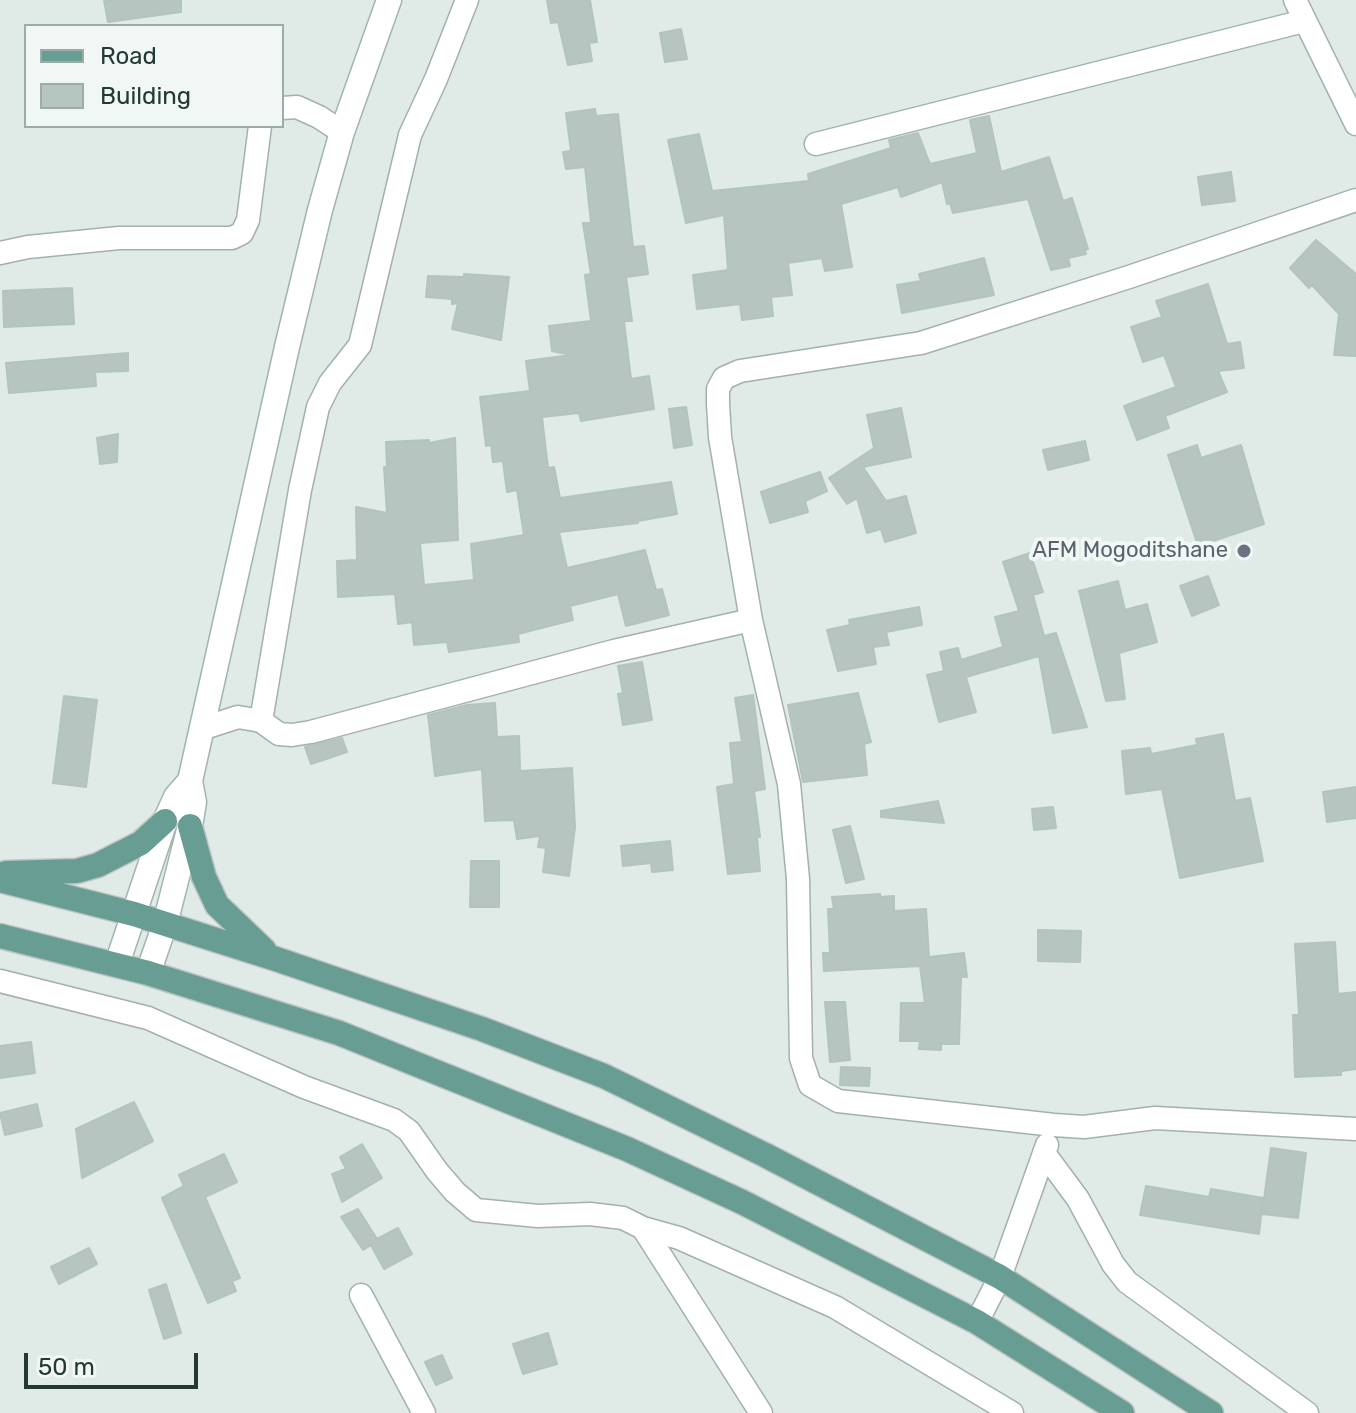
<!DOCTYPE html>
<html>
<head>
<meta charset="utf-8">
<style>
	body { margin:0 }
	#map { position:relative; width:1356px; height:1413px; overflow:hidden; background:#e0eae6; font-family:Rubik,sans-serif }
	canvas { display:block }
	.legend { position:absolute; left:24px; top:24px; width:260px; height:104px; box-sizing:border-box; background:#f1f7f4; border:2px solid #9eaba8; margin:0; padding:10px 14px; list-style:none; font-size:24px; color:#223935 }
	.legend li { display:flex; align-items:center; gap:16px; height:40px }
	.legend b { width:40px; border:2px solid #9eaba8 }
	.scale { position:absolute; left:24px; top:1353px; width:174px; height:36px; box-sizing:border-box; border:4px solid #223935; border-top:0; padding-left:10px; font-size:24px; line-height:28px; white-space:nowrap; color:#223935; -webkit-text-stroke:6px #f1f7f4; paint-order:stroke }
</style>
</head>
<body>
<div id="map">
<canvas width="1356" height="1413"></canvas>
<ul class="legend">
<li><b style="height:10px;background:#689d93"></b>Road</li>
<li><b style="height:22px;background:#b6c5c0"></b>Building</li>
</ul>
<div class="scale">50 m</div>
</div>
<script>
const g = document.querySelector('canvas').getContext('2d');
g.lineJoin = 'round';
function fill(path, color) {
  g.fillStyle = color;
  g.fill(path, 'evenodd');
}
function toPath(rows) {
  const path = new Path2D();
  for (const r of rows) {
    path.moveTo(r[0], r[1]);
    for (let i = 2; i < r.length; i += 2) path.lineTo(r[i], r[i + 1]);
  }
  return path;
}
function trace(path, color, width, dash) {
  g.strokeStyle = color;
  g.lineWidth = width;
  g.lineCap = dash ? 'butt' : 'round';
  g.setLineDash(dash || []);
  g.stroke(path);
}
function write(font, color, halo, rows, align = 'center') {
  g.font = font + ' Rubik,sans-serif';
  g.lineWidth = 8;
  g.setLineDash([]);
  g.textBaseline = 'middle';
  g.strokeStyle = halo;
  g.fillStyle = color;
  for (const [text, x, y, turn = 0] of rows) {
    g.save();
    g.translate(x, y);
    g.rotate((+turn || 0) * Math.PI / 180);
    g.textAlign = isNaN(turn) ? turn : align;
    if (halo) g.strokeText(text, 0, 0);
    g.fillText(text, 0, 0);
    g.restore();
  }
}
const building = toPath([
	[104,0,181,0,181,12,108,22,104,0],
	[547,0,590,0,597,42,589,43,592,61,568,65,558,22,551,23,547,0],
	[681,29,687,59,665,62,660,33,681,29],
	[595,109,596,116,618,114,633,247,644,246,648,274,626,277,632,321,624,321,631,379,649,376,654,409,581,421,579,413,542,417,548,468,554,467,560,498,671,482,677,514,638,521,638,523,559,532,567,568,645,550,656,590,662,589,669,615,626,626,618,594,570,606,573,620,518,634,519,642,449,652,447,642,414,645,412,622,398,624,395,594,338,597,337,561,357,560,356,507,387,513,384,467,387,467,386,442,429,440,429,443,455,438,458,540,420,543,424,585,474,580,471,544,524,535,517,490,507,492,503,461,493,462,491,445,486,446,480,397,530,391,526,361,571,355,552,351,549,326,591,321,585,275,591,274,583,223,591,223,585,167,566,169,563,152,571,151,566,113,595,109],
	[989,116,1001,172,1049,157,1063,201,1072,198,1088,249,1085,250,1086,254,1068,258,1070,266,1051,270,1028,199,953,213,950,203,947,204,942,182,901,197,898,187,841,204,852,267,825,271,822,258,788,263,792,295,771,297,773,316,742,320,740,304,697,309,693,275,728,270,724,215,686,223,668,140,699,134,712,191,809,181,808,174,891,148,889,140,918,133,930,164,977,153,970,120,989,116],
	[1231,172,1235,201,1202,205,1198,177,1231,172],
	[1316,240,1356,274,1356,356,1334,355,1339,314,1312,285,1309,288,1290,268,1316,240],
	[984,258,994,295,902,313,897,285,921,281,919,274,984,258],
	[464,274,509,277,501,340,452,329,458,303,452,304,452,299,426,297,428,276,464,277,464,274],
	[1208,284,1227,344,1240,342,1244,368,1218,371,1227,392,1165,416,1169,428,1137,440,1124,406,1176,387,1164,355,1143,362,1131,327,1162,317,1156,301,1208,284],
	[72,288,74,324,4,327,3,291,72,288],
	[128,353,128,371,95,372,96,386,9,393,6,363,128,353],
	[686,407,692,445,674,448,669,409,686,407],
	[901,408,911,457,863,467,886,501,906,496,916,533,885,542,881,529,867,533,857,498,847,504,829,478,874,448,867,415,901,408],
	[118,434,117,462,100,464,97,438,118,434],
	[1085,441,1089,460,1048,470,1043,450,1085,441],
	[1197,445,1201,458,1241,445,1264,524,1198,546,1168,455,1197,445],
	[820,472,827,491,805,501,808,512,770,523,761,492,820,472],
	[1030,553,1043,592,1033,595,1044,636,1056,633,1087,727,1053,733,1039,656,966,677,976,712,939,722,927,675,944,671,940,652,958,648,961,660,1003,647,995,617,1019,611,1003,562,1030,553],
	[1208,576,1219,605,1192,616,1180,586,1208,576],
	[1118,581,1125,610,1147,604,1157,642,1119,653,1125,699,1106,701,1079,591,1118,581],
	[919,607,922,625,886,632,889,645,873,647,876,664,838,671,827,630,850,625,849,620,919,607],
	[642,662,652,720,623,725,618,694,623,693,618,666,642,662],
	[858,693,871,742,864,744,867,775,803,782,788,705,858,693],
	[753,695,765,789,754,791,760,837,757,837,760,871,728,874,717,787,734,784,730,743,742,742,735,698,753,695],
	[64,696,97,700,86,787,53,783,64,696],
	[495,703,497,737,519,736,520,771,572,768,575,827,569,876,543,872,546,848,538,847,540,836,517,839,514,820,485,821,482,769,435,776,428,715,467,705,495,703],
	[1223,734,1235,801,1250,798,1263,861,1180,878,1162,789,1126,794,1122,751,1150,748,1151,754,1197,745,1196,739,1223,734],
	[342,738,347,752,311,764,305,747,342,738],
	[1356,787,1356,818,1327,822,1323,792,1356,787],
	[938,801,944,823,881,817,881,811,938,801],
	[1053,807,1056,828,1034,830,1032,809,1053,807],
	[850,826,864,879,846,883,833,830,850,826],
	[670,841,673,870,652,872,651,863,623,866,621,846,670,841],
	[471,861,499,861,499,907,470,907,471,861],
	[880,894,880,897,894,896,894,911,926,909,929,957,964,953,967,977,961,977,959,1044,941,1044,941,1050,919,1049,920,1041,900,1041,901,1003,925,1003,920,966,824,971,823,953,830,953,828,909,834,909,832,897,880,894],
	[1038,930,1081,931,1080,962,1038,961,1038,930],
	[1335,942,1338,994,1356,992,1356,1069,1341,1071,1341,1075,1295,1077,1293,1015,1299,1015,1295,944,1335,942],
	[825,1002,845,1002,850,1060,830,1062,825,1002],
	[31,1042,35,1073,0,1078,0,1046,31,1042],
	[841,1067,870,1068,869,1086,840,1085,841,1067],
	[134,1102,153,1141,82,1178,76,1129,134,1102],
	[37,1104,42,1126,5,1135,0,1113,37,1104],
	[362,1144,382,1178,342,1202,332,1174,346,1169,340,1157,362,1144],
	[1271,1148,1306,1153,1298,1218,1262,1214,1271,1148],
	[224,1154,237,1182,205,1197,240,1278,232,1281,236,1291,208,1303,162,1198,184,1186,179,1175,224,1154],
	[1146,1186,1209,1197,1211,1189,1263,1198,1259,1234,1140,1215,1146,1186],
	[358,1209,377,1239,398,1228,412,1254,384,1269,371,1245,363,1250,341,1217,358,1209],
	[89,1248,97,1264,59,1284,51,1267,89,1248],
	[166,1284,181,1333,164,1339,149,1290,166,1284],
	[548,1333,557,1364,523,1374,513,1344,548,1333],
	[442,1355,452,1378,436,1385,425,1362,442,1355]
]);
fill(building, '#b6c5c0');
trace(building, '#b3c3be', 2);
const street = toPath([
	[1295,0,1356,124],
	[282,108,297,107,319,117,342,132],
	[816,144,1304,21],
	[1356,200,1129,277,921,343,740,371,724,378,718,389,718,404,720,437,751,620,789,784,798,879,801,1058,810,1085,838,1101,1054,1125,1084,1127,1155,1118,1356,1129],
	[0,253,28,247,119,238,232,238,242,233,248,220,260,126],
	[261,721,300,490,318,407,330,383,360,345,410,135,436,79,467,0],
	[201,729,238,717,261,721,279,734,292,735,311,732,614,651,751,620],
	[0,981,148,1018,304,1087,394,1120,409,1131,437,1171,455,1192,476,1210,538,1216,590,1214,623,1218,643,1228,761,1413],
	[1044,1153,1078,1199,1113,1264,1127,1282,1307,1413],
	[643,1228,679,1238,835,1307,1012,1413],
	[361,1295,424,1413],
	[977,1322,1000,1277,1047,1145]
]);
const secondary = toPath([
	[117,964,165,821,176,797,190,781],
	[148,973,165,924,190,826,194,802,190,781,287,347,320,210,342,132,389,0]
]);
const primary = toPath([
	[190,826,204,877,217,905,264,950],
	[6,873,77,871,98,865,141,843,165,821],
	[0,880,134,914,276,959,482,1029,604,1076,765,1155,1000,1277,1211,1413],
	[0,936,148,973,339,1033,627,1149,742,1202,977,1322,1122,1413]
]);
trace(street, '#a3b1ad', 25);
trace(secondary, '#a0b5af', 27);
trace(primary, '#bdc4c2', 27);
trace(street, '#fff', 22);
trace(secondary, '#fff', 24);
trace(primary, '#689d93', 24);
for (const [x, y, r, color] of [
	[1244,551,8,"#6b7280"]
]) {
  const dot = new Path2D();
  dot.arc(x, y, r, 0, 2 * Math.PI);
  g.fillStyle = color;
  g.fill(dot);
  trace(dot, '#f1f7f4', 3);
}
write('22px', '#5b616d', '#f1f7f4', [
	["AFM Mogoditshane",1228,551]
], 'right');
</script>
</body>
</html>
